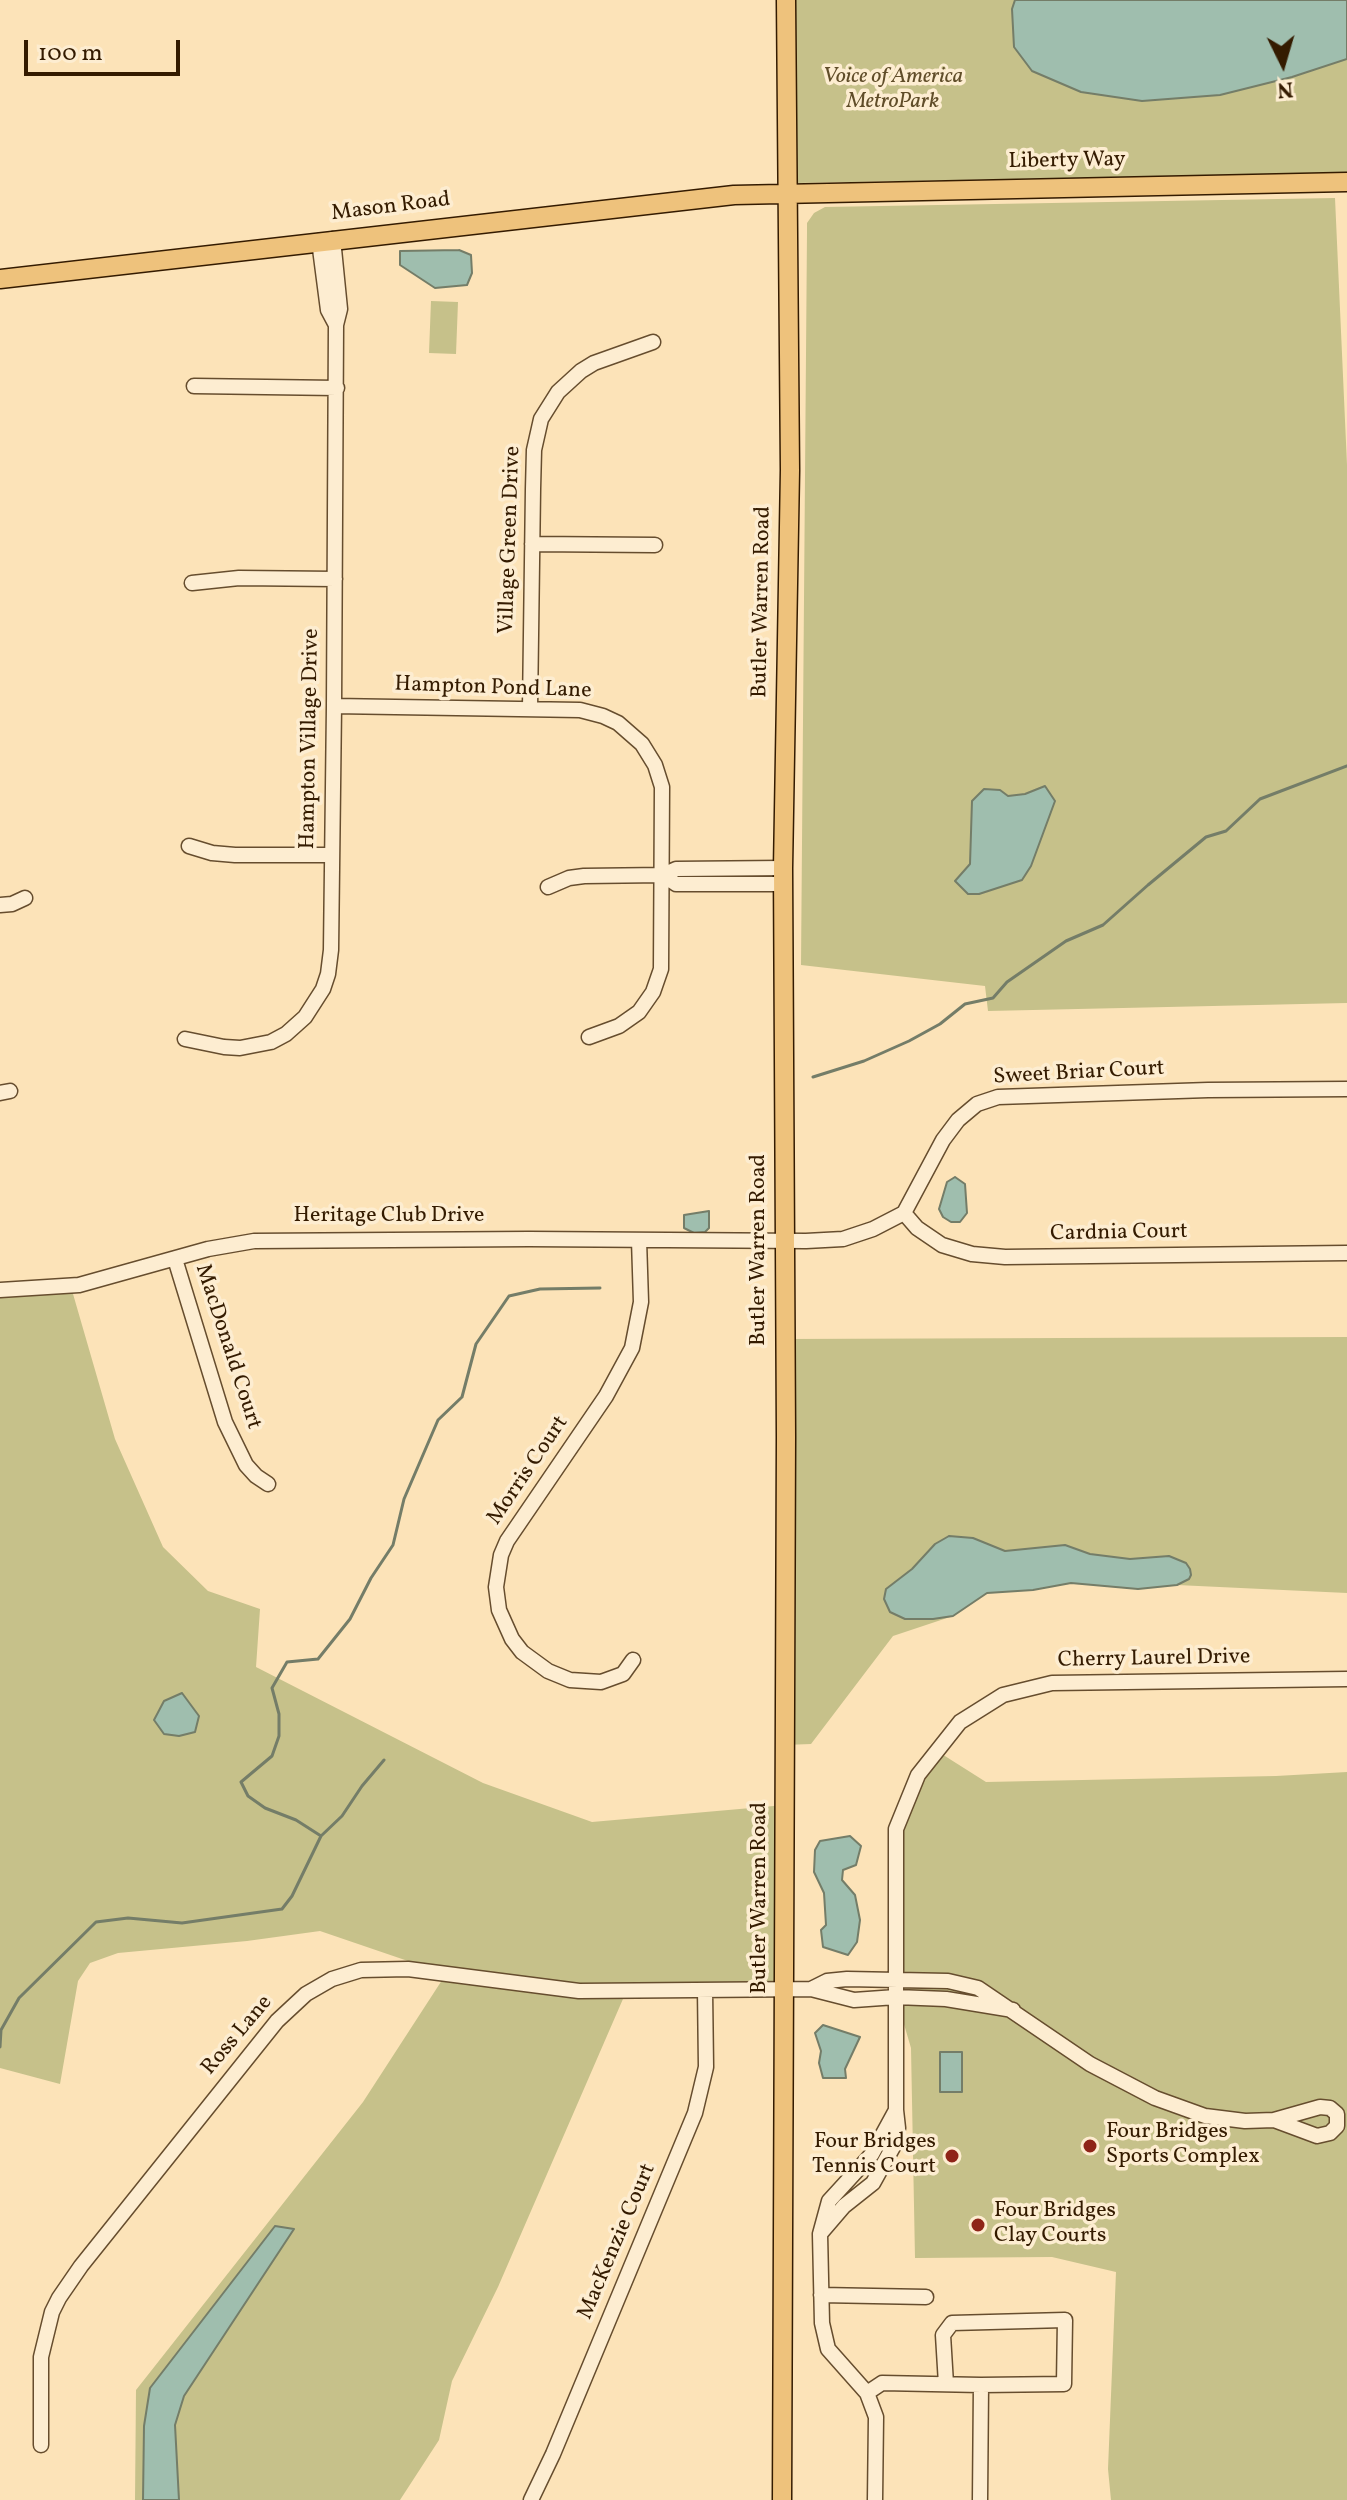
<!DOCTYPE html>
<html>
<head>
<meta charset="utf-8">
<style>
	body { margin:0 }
	#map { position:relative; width:1347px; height:2500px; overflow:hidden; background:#fce3b8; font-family:Vollkorn,serif }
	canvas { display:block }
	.north { position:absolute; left:1243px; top:24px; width:80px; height:80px; -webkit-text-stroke:6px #fdedd1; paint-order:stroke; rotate:175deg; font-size:22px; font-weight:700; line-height:32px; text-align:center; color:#341b00 }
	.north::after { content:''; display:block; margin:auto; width:28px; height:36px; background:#341b00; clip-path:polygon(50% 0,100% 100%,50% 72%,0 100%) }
	.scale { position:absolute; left:24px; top:40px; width:156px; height:36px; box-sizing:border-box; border:4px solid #341b00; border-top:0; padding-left:10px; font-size:24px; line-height:28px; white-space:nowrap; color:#341b00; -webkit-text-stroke:6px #fdedd1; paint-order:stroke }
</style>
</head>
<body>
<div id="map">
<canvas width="1347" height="2500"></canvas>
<div class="north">N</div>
<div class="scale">100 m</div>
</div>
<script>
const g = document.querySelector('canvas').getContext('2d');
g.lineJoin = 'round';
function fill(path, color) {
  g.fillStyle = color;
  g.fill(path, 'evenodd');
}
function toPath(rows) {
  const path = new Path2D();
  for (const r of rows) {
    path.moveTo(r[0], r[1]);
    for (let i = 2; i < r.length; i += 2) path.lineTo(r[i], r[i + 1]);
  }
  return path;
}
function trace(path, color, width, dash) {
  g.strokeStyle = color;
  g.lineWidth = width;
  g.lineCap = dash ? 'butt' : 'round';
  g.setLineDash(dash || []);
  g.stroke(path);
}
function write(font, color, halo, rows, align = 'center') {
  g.font = font + ' Vollkorn,serif';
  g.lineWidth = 7;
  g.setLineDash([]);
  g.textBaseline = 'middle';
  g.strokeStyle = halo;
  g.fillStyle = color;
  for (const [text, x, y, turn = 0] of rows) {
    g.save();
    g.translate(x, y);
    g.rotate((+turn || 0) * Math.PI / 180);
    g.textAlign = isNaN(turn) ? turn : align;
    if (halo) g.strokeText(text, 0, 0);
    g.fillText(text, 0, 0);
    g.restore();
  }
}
fill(toPath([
	[795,0,1347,0,1347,173,796,183],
	[1335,198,1347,465,1347,1003,988,1011,985,986,801,965,807,232,807,223,814,213,825,207],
	[431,301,458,302,456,354,429,353],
	[71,1287,115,1439,163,1547,208,1591,260,1609,256,1667,483,1783,592,1822,785,1805,786,1989,626,1992,498,2287,452,2381,439,2440,400,2500,135,2500,136,2390,363,2102,446,1974,320,1931,247,1941,118,1953,90,1963,78,1981,60,2084,0,2068,0,1290],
	[1347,1337,1347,1593,1177,1585,1138,1589,1071,1583,1033,1590,987,1593,953,1616,893,1636,811,1744,784,1745,785,1339],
	[937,1751,986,1782,1276,1776,1347,1772,1347,2500,1111,2500,1108,2469,1116,2272,1052,2257,915,2258,911,2048,896,1997,896,1829]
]), '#c6c18a');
const water = toPath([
	[1015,0,1347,0,1347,59,1292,77,1220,95,1142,101,1081,92,1032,71,1014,47,1012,9,1015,0],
	[459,250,471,255,472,273,467,285,435,288,400,265,400,251,459,250],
	[1045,786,1055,801,1031,866,1022,880,979,894,968,894,955,881,970,864,972,801,984,789,1000,790,1008,796,1025,794,1045,786],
	[955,1177,965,1184,967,1213,960,1222,951,1222,943,1217,939,1209,947,1182,955,1177],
	[709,1211,709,1228,705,1232,694,1233,684,1228,684,1215,709,1211],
	[949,1536,973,1538,1005,1551,1065,1545,1090,1554,1130,1559,1169,1556,1186,1563,1190,1569,1191,1575,1189,1579,1177,1585,1138,1589,1071,1583,1033,1590,987,1593,953,1616,933,1619,905,1619,890,1612,884,1599,886,1589,912,1569,935,1544,949,1536],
	[182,1693,199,1716,195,1732,179,1736,164,1734,154,1720,164,1701,182,1693],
	[850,1836,861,1846,856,1865,843,1870,842,1880,855,1895,860,1920,857,1942,848,1955,823,1947,821,1930,826,1925,824,1893,814,1872,815,1850,820,1841,850,1836],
	[823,2025,860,2037,845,2069,846,2078,823,2078,819,2063,821,2051,815,2033,823,2025],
	[940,2052,962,2052,962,2092,940,2092,940,2052],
	[275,2226,294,2229,184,2396,175,2425,179,2500,143,2500,144,2426,150,2388,275,2226]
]);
fill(water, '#9fbeae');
trace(water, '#747d68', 2);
trace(toPath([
	[813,1077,864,1061,909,1041,940,1024,965,1004,993,998,1007,982,1066,941,1103,925,1148,885,1206,837,1226,831,1260,799,1347,766],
	[321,1836,296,1820,265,1808,248,1796,241,1782,272,1756,279,1736,279,1714,272,1688,287,1662,318,1659,350,1619,371,1578,393,1545,404,1499,438,1420,462,1397,476,1344,509,1296,540,1289,600,1288],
	[0,2047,1,2030,19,1998,96,1922,128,1918,182,1923,282,1909,292,1896,321,1836,342,1816,362,1786,384,1760]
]), '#747d68', 3);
const minor = toPath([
	[319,241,328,310,336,325],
	[194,386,337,388],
	[532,544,655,545],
	[192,583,239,578,335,579],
	[334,706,580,710,603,716,618,723,642,744,655,765,662,787,661,969,653,992,639,1012,619,1026,589,1037],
	[530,708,533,489,534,450,541,419,558,392,581,371,594,363,653,342],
	[189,846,212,853,235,855,332,855],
	[663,875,676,884,783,884],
	[548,887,569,878,584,876,663,875,676,869,783,868],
	[0,905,12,904,25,898],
	[185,1039,224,1047,240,1048,271,1042,286,1034,305,1017,323,989,328,974,331,950,334,706,336,325,340,309,333,239],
	[0,1093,10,1091],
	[904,1213,917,1228,942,1245,972,1254,1005,1257,1347,1253],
	[175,1259,225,1422,246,1465,256,1476,268,1484],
	[0,1290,79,1285,208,1249,254,1241,529,1239,806,1241,843,1239,873,1229,904,1213,943,1140,958,1120,977,1104,998,1097,1208,1090,1347,1089],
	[633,1660,623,1674,601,1682,570,1680,548,1671,522,1652,512,1639,499,1610,496,1587,501,1555,507,1541,606,1396,632,1348,641,1302,639,1240],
	[811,1989,827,1981,847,1979,948,1981,978,1988,1090,2064,1155,2098,1205,2116,1245,2121,1274,2120,1317,2136,1330,2133,1337,2126,1337,2114,1330,2108,1320,2107,1274,2120],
	[820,2234,844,2206,873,2183,893,2147,898,2128,896,2110,896,1829,918,1775,960,1722,1003,1695,1052,1683,1347,1679],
	[821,2295,926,2297],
	[867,2393,882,2383,981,2385,1064,2384,1065,2320,952,2323,943,2335,946,2384],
	[41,2445,41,2357,52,2312,59,2298,81,2266,277,2021,306,1994,332,1979,361,1970,408,1969,579,1991,811,1989,854,2000,896,1997,946,1999,1013,2010],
	[531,2500,553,2454,695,2113,706,2067,705,1990],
	[875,2500,876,2417,867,2393,828,2349,822,2323,820,2234,829,2201,872,2154,896,2110],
	[980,2500,981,2385]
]);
const major = toPath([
	[0,279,734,195,1347,182],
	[782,2500,786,1437,783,868,790,470,786,0]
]);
trace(minor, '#664d2e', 17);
trace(major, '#341b00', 21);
trace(minor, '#fdedd1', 14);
trace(major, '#eec27c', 18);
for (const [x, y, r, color] of [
	[1090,2146,8,"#8f2418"],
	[952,2156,8,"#8f2418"],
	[978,2225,8,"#8f2418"]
]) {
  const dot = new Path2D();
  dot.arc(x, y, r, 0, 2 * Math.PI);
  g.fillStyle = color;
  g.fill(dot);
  trace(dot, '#fdedd1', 3);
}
write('italic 22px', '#604d29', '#fdedd1', [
	["Voice of America",893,78],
	["MetroPark",893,103]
]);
write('22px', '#341b00', '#fdedd1', [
	["Liberty Way",1067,162,-1],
	["Mason Road",391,208,-7],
	["Village Green Drive",511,540,-88],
	["Butler Warren Road",763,602,-89],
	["Hampton Pond Lane",493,689,2],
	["Hampton Village Drive",311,739,-89],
	["Sweet Briar Court",1079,1074,-3],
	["Heritage Club Drive",389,1217],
	["Cardnia Court",1119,1234,-1],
	["Butler Warren Road",760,1250,-90],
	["MacDonald Court",227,1347,72],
	["Morris Court",529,1471,-56],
	["Cherry Laurel Drive",1154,1660,-1],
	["Butler Warren Road",761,1898,-90],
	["Ross Lane",238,2036,-50],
	["MacKenzie Court",618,2242,-67]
]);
write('22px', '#341b00', '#fdedd1', [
	["Four Bridges",1106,2133],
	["Sports Complex",1106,2158],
	["Four Bridges",936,2143,"right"],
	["Tennis Court",936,2168,"right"],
	["Four Bridges",994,2212],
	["Clay Courts",994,2237]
], 'left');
</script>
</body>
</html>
